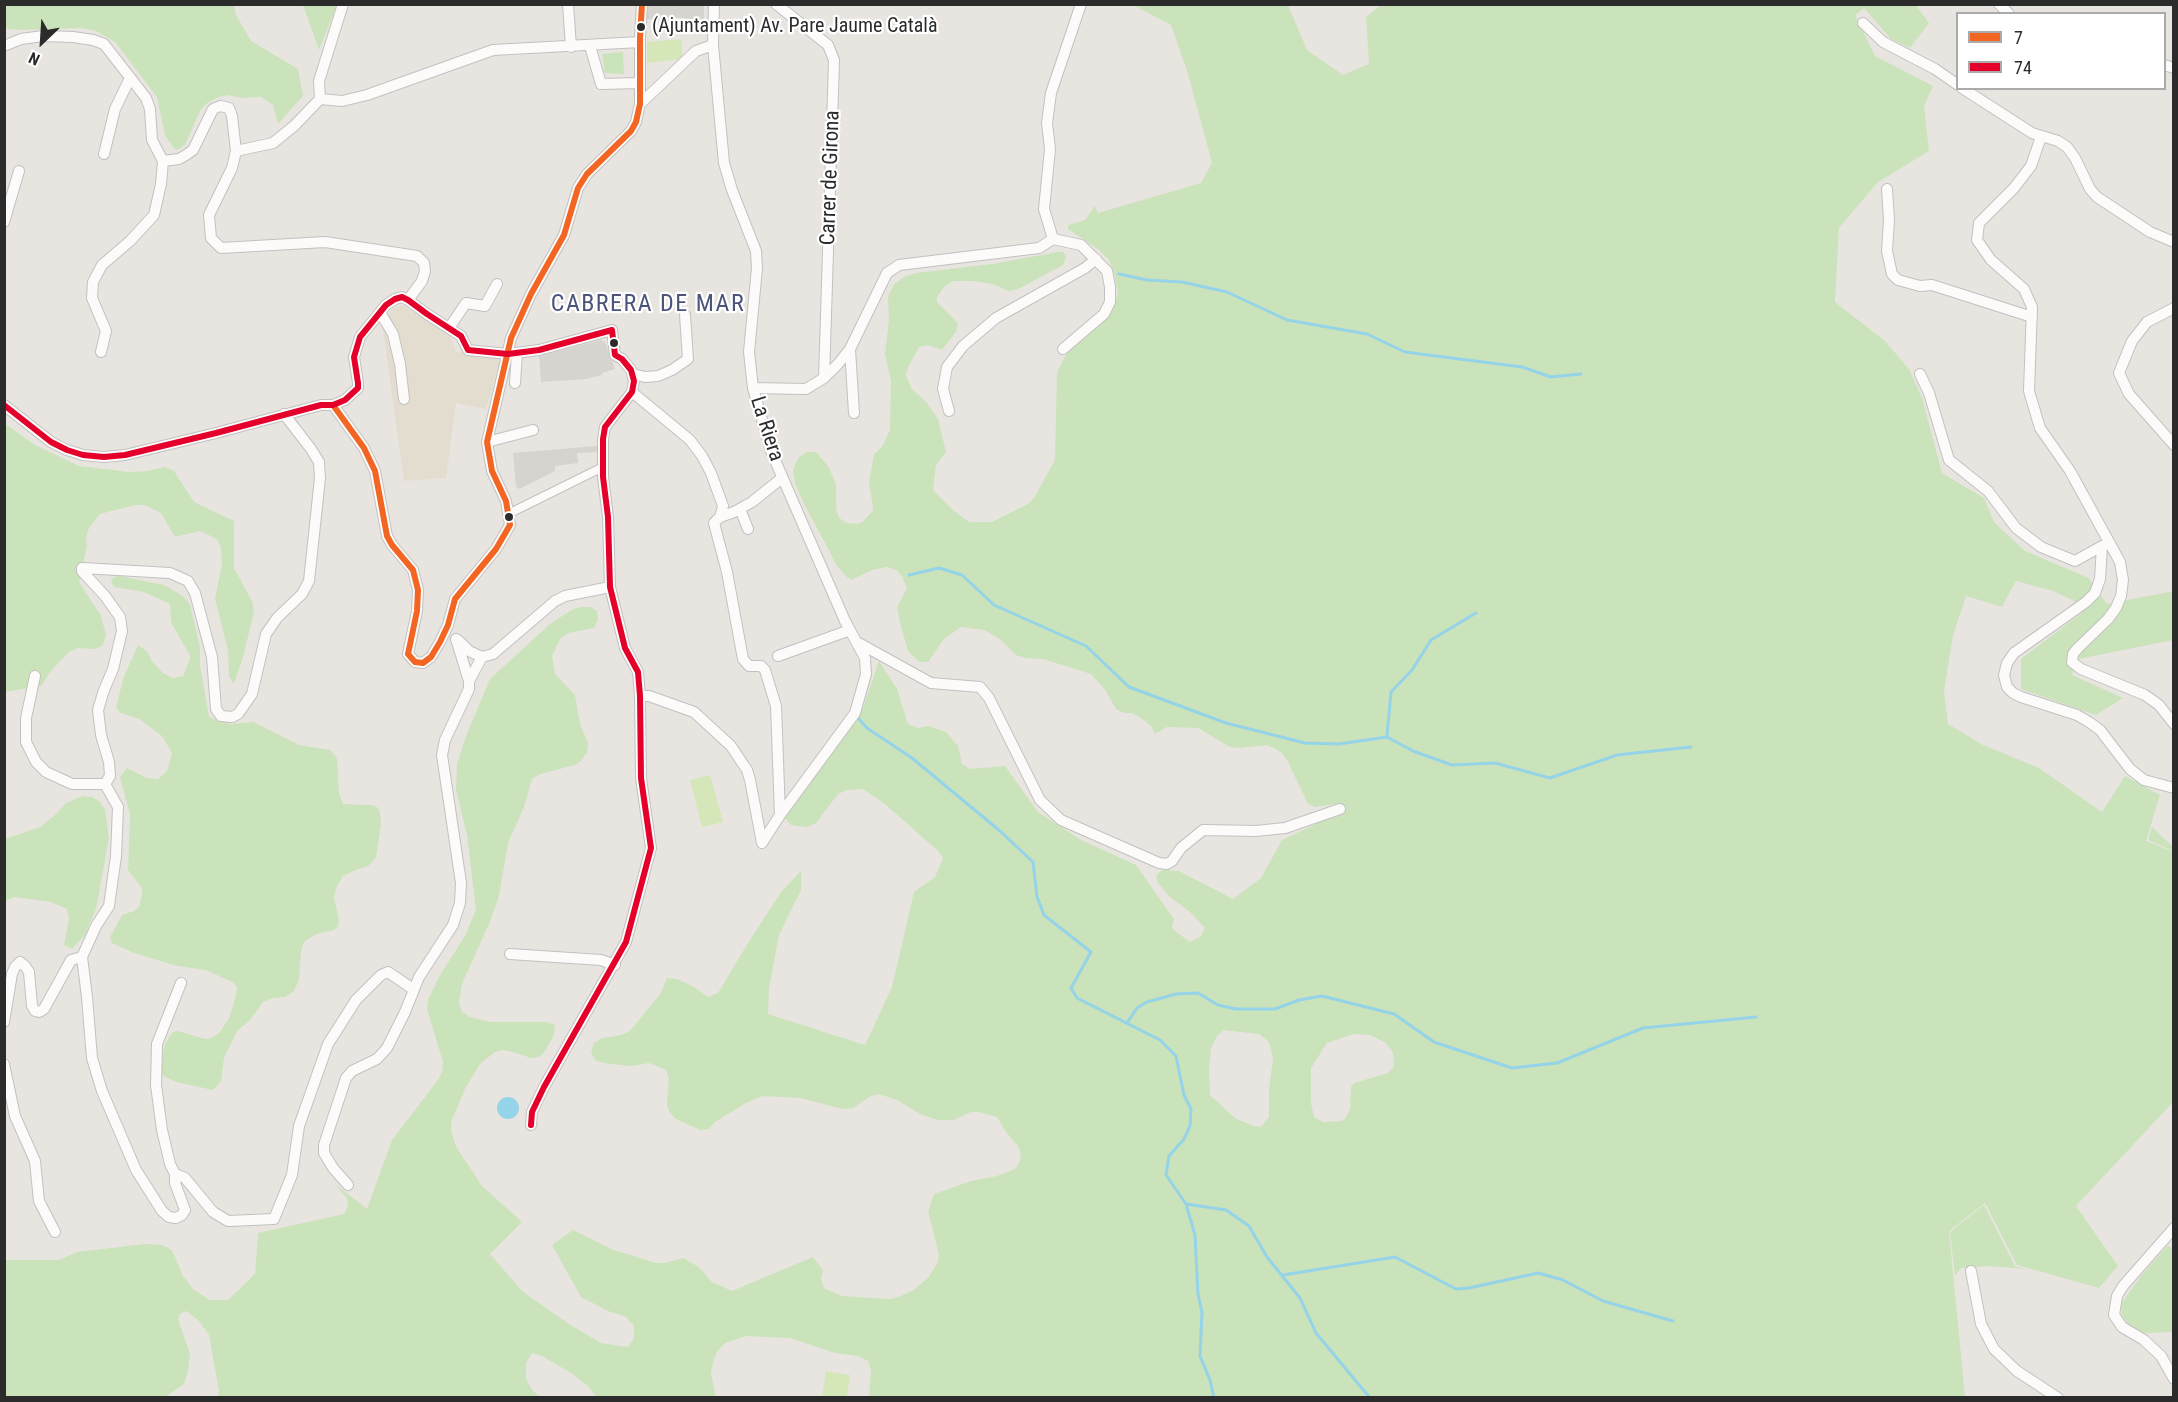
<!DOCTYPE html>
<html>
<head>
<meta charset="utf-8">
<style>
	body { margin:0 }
	#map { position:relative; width:2178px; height:1402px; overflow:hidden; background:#e8e5e0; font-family:"Roboto Condensed",sans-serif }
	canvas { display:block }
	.frame { position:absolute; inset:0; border:6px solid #2b2b2b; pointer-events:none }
	.legend { position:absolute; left:1956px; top:12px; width:210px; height:78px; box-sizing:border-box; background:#fff; border:2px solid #aaa; margin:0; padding:8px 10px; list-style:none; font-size:18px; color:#2b2b2b }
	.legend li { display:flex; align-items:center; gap:12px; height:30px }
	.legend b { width:30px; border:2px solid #aaa }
	.north { position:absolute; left:12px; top:12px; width:60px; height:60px; -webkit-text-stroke:4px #fff; paint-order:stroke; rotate:205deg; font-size:16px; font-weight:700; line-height:24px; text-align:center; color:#2b2b2b }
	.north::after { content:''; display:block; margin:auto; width:21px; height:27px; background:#2b2b2b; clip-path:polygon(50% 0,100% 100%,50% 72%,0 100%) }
</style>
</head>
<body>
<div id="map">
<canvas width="2178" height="1402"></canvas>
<div class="frame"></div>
<ul class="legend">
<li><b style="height:8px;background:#f26522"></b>7</li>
<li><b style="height:8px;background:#e4002b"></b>74</li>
</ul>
<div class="north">N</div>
</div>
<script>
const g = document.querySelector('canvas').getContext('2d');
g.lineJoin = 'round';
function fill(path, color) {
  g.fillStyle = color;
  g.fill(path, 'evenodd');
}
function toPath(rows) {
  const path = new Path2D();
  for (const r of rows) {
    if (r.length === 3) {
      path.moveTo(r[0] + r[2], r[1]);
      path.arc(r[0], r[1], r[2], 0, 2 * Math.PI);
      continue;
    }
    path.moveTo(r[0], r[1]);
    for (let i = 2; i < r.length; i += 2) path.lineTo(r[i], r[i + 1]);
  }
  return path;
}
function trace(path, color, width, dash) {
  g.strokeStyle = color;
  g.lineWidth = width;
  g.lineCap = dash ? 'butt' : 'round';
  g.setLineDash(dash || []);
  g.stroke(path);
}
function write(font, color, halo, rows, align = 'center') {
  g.font = font + ' "Roboto Condensed",sans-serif';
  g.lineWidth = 4.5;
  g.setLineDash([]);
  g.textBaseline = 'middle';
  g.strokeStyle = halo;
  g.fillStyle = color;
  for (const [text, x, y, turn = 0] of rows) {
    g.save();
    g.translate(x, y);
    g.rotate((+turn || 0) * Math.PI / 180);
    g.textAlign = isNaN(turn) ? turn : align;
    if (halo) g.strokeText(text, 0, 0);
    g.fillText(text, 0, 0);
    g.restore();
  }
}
fill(toPath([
	[402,305,450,335,456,352,501,357,486,409,456,403,446,478,404,481,382,323,392,309]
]), '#e3ddcf');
fill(toPath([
	[5,4,234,5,235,13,251,41,298,69,303,96,278,124,273,105,261,97,242,98,228,95,218,97,206,104,200,111,185,145,177,150,173,147,165,135,157,97,115,42,96,31,82,28,18,30,8,29,5,27],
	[1915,4,1929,23,1910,48,1891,39,1864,8,1855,15,1875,56,1933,86,1924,106,1929,151,1878,182,1839,228,1835,302,1885,341,1909,369,1922,398,1942,473,1984,498,1994,522,2025,551,2089,578,2107,604,2174,591,2173,640,2079,659,2072,675,2123,698,2096,715,2021,689,2021,659,2083,612,2074,601,2053,591,2016,581,2002,607,1966,596,1953,635,1944,692,1948,724,1983,745,2039,768,2102,812,2125,776,2160,795,2146,841,2174,852,2173,1102,2076,1206,2118,1266,2099,1288,2017,1265,1985,1203,1949,1231,1965,1397,869,1397,871,1371,868,1361,858,1356,835,1353,790,1338,746,1336,725,1343,717,1352,713,1362,711,1374,716,1397,596,1397,589,1387,571,1373,542,1356,532,1353,526,1363,526,1378,532,1390,540,1397,218,1397,219,1391,209,1335,199,1321,186,1311,180,1314,178,1319,190,1354,188,1372,184,1384,165,1397,5,1397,4,1260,59,1260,77,1252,145,1244,162,1245,172,1250,183,1276,194,1290,210,1300,228,1300,255,1274,258,1233,344,1214,348,1206,347,1198,335,1184,367,1209,392,1140,438,1080,442,1072,443,1062,427,1009,428,1000,440,975,465,936,476,910,467,835,456,790,457,764,466,736,490,679,550,624,573,609,581,607,590,607,597,611,598,620,594,628,568,633,560,639,552,656,555,674,575,695,580,724,588,743,587,752,582,760,575,765,540,774,532,779,524,807,508,843,499,896,489,924,462,984,459,1003,462,1012,470,1017,490,1022,546,1022,555,1025,554,1035,545,1051,539,1057,531,1058,513,1052,503,1050,495,1052,480,1064,466,1087,451,1122,451,1131,457,1148,482,1186,522,1222,490,1254,523,1292,569,1324,601,1343,628,1347,634,1338,634,1326,626,1317,608,1311,581,1297,552,1245,573,1230,611,1249,656,1263,665,1263,683,1258,699,1267,712,1282,732,1291,813,1257,823,1270,821,1279,824,1288,841,1296,890,1299,899,1297,915,1289,928,1278,937,1264,939,1255,928,1211,934,1194,971,1181,997,1176,1015,1169,1020,1161,1021,1155,1018,1146,1006,1132,997,1117,979,1112,971,1112,954,1120,937,1120,920,1114,897,1100,879,1094,869,1097,853,1108,843,1109,800,1098,763,1096,746,1103,715,1122,709,1129,700,1130,676,1119,670,1113,667,1105,669,1078,666,1070,649,1063,631,1066,603,1063,595,1060,591,1052,594,1043,602,1038,621,1035,630,1031,660,994,667,978,677,979,694,987,708,997,718,993,745,948,781,892,801,871,801,890,779,935,769,988,768,1014,865,1045,892,987,914,892,935,877,943,858,938,851,885,804,863,789,847,790,838,794,816,823,808,827,791,825,784,818,863,708,879,661,897,689,908,724,918,728,928,726,946,732,958,746,962,764,970,769,1005,766,1038,812,1081,840,1136,865,1174,919,1172,927,1175,931,1190,942,1201,936,1205,928,1190,912,1171,898,1158,883,1156,876,1162,870,1179,871,1233,899,1261,878,1282,840,1337,814,1342,807,1334,804,1316,807,1308,804,1288,762,1283,754,1276,749,1267,745,1239,748,1230,747,1198,728,1167,727,1155,734,1151,726,1144,720,1132,713,1124,713,1116,709,1105,690,1091,674,1043,659,1025,658,1016,655,1000,639,984,630,961,627,944,639,928,662,919,662,908,651,899,619,897,607,907,588,902,576,896,570,887,567,872,570,851,580,847,577,837,566,825,543,803,502,795,483,793,469,799,457,807,452,816,452,828,466,836,484,836,509,839,518,847,523,857,524,862,522,872,512,873,508,869,482,874,454,882,447,890,430,891,381,885,354,889,319,888,297,894,284,906,276,916,273,992,264,1058,252,1063,252,1066,256,1063,265,1018,289,1009,291,992,284,972,281,954,281,945,286,937,297,937,302,958,323,956,332,942,350,928,345,919,347,908,367,906,376,912,389,927,403,938,419,946,452,936,465,933,490,954,511,969,522,992,522,1028,504,1034,498,1055,460,1057,372,1069,349,1112,312,1118,293,1113,269,1109,260,1099,250,1068,229,1068,225,1085,220,1095,206,1098,213,1201,183,1212,163,1188,74,1171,25,1133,5,1288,5,1307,50,1343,75,1369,64,1366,17,1381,5],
	[1223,1030,1259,1034,1269,1042,1273,1058,1269,1089,1269,1117,1261,1127,1253,1126,1235,1118,1210,1095,1209,1068,1211,1049,1217,1036],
	[1353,1034,1370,1035,1386,1043,1393,1053,1394,1066,1388,1073,1354,1083,1351,1087,1350,1109,1345,1119,1342,1121,1323,1122,1314,1117,1311,1103,1311,1068,1327,1043],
	[303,5,337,5,319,50],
	[623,52,624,74,605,73,602,54],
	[4,423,35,445,79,466,129,472,147,471,165,467,174,471,194,502,234,521,234,568,253,603,254,612,243,657,234,684,229,677,228,650,215,599,222,564,221,548,217,539,200,531,175,537,161,513,145,505,135,505,100,514,89,528,86,537,87,547,79,582,101,616,106,635,103,645,96,649,78,648,69,652,51,671,41,686,5,692],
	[120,576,164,585,183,596,190,604,200,648,200,665,209,717,231,724,253,722,299,745,330,750,337,758,339,794,343,804,371,805,377,807,380,812,381,825,376,858,368,866,356,870,343,876,337,886,334,897,339,920,338,926,334,930,316,934,304,942,301,952,299,980,294,991,285,997,273,998,263,1002,250,1020,237,1031,224,1058,221,1081,213,1090,176,1082,165,1077,161,1072,164,1047,169,1037,173,1032,178,1031,205,1039,211,1038,220,1032,229,1018,235,999,237,988,234,983,206,970,177,966,134,953,112,943,110,937,122,915,134,911,139,907,142,895,142,888,128,870,130,814,120,777,127,768,147,778,158,779,167,771,172,753,162,736,139,719,121,713,116,708,123,679,138,645,147,651,152,661,163,673,173,678,183,676,190,659,189,654,171,622,170,604,144,592,114,587,111,581,114,577],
	[83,796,92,797,100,802,105,809,109,838,96,909,85,935,72,949,64,945,69,918,67,909,51,902,15,897,7,900,5,905,5,839,40,827,54,816,66,803],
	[2152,827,2173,847,2173,851,2148,840],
	[1984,1205,2015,1266,2026,1269,1989,1266,1961,1268,1955,1276,1950,1232],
	[2167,1246,2173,1248,2173,1332,2144,1333,2129,1325,2122,1316,2121,1304,2141,1276]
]), '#cbe3ba');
fill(toPath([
	[681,39,683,59,647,63,647,42],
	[710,775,723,822,702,827,690,780],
	[826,1371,850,1375,847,1397,822,1397]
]), '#d5e7b8');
fill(toPath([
	[648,5,704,5,704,24,684,22,684,18,666,17,665,21,646,19],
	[601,340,605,342,615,369,602,373,602,375,586,379,541,382,539,356],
	[597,446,598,452,577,453,578,463,555,466,555,471,519,489,516,486,513,453]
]), '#d7d3cf');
fill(toPath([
	[508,1108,11]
]), '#95d3e8');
trace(toPath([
	[1119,274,1147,280,1182,282,1227,292,1287,320,1367,334,1405,352,1522,367,1551,377,1581,374],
	[909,575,939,568,962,575,994,605,1086,646,1129,687,1226,723,1305,743,1339,744,1387,737,1413,751,1452,765,1495,763,1550,778,1617,755,1691,747],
	[858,718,867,728,912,758,1000,831,1033,862,1037,897,1044,915,1091,952,1071,988,1077,998,1160,1040,1176,1056,1184,1095,1191,1109,1190,1126,1184,1139,1169,1156,1166,1175,1186,1204,1195,1235,1198,1294,1202,1312,1200,1356,1210,1380,1214,1398],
	[1387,736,1391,692,1412,670,1431,640,1476,613],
	[1127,1023,1137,1008,1147,1002,1176,994,1198,993,1218,1005,1236,1009,1275,1009,1299,1000,1322,996,1394,1014,1434,1042,1512,1068,1557,1063,1643,1028,1756,1017],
	[1186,1204,1226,1210,1249,1226,1267,1257,1300,1298,1316,1333,1370,1398],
	[1283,1275,1395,1257,1456,1289,1469,1288,1538,1273,1563,1280,1603,1301,1673,1321]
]), '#95d3e8', 3);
const pedestrian = toPath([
	[508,514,603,467]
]);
const minor = toPath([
	[568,4,571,47],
	[714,4,713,45,724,163,732,190,756,251,757,268,749,352,753,388,771,451,845,621,865,658,866,674,855,713,780,815,762,843],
	[776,4,828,45,834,60,824,378],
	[1999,4,2009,14],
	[1863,23,1883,42,1935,69,1958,85],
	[4,46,21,39,43,36,73,37,93,40,104,44,146,98,150,109,152,140,163,161],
	[590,46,601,84,640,83],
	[2164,65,2174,68],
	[1962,88,2032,133,2058,141,2067,147,2075,158,2090,189,2097,197,2150,232,2174,242],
	[320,99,342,101,367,95,493,50,640,42],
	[640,104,696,51,713,45],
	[2041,137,2031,166,2014,188,1979,223,1977,240,1991,260,2024,289,2032,307,2029,391,2040,428,2070,471,2120,562,2123,580,2121,596,2116,608,2108,619,2078,648,2073,654,2072,662,2081,669,2145,695,2159,705,2174,724],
	[236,151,273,143,294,126,320,99,319,81,343,4],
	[104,154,115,109,130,78],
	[163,161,179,159,186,155,193,150,213,109,220,106,229,108,232,116,236,151,232,168,209,215,211,238,221,248,325,242,417,256,424,263,425,271,422,281,408,300],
	[1887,189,1889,220,1887,251,1892,274,1898,280,1920,286,1932,285,2032,317],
	[4,222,19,171],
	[1053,239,1044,209,1050,149,1047,123,1051,93,1081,4],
	[1053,239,1081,245,1107,271,1110,287,1110,302,1104,314,1063,349],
	[2174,308,2147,322,2132,341,2119,373,2129,394,2174,445],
	[381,314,393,334,400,364,404,399],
	[449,328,466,303,485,306,497,284],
	[850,349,854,413],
	[101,352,106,331,92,298,93,282,102,265,130,241,154,215,161,184,163,161],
	[633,374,645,377,658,376,672,370,688,359,685,315],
	[1920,374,1929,393,1949,460,1988,491,2016,528,2041,547,2075,561,2102,546,2100,579,2095,593,2086,602,2014,653,2007,663,2004,675,2007,687,2013,693,2021,697,2077,715,2089,722,2100,730,2130,769,2144,780,2174,788],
	[515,383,517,353],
	[753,388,806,389,824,378,838,364,850,349,887,273,899,265,1039,248,1053,239],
	[632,392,690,440,702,456,711,473,723,506,720,517,714,523,727,572,743,659,749,666,761,666,765,670,776,706,780,815],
	[4,405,51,442,67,450,83,455,104,457,125,455,216,433,321,405,333,405,345,400,358,388,358,383,354,357,360,337,386,305,395,299,402,297,408,300,427,314,461,336,468,350,508,354,539,350,612,330,615,355,622,359,631,370,634,381,632,392,605,427,603,439,603,477,608,517,610,587,625,648,638,672,640,696,641,778,651,848,626,942,544,1087,532,1112,531,1125],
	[333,405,364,448,375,471,387,536,392,545,413,570,418,590,417,611,408,654,415,662,423,663,431,657,440,642,448,625,455,599,496,549,510,525,506,501,492,471,487,442,511,338,531,294,564,235,578,188,587,174,631,131,636,122,640,104,640,37,642,4],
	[949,411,943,389,947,367,963,346,996,318,1085,268,1096,259],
	[487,442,533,430],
	[740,509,748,529],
	[720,517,734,512,752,502,782,478],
	[458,640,469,651,482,657,493,654,555,601,565,596,610,587],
	[857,642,931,683,980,687,989,698,1040,800,1061,820,1159,863,1167,864,1172,861,1181,848,1203,830,1256,831,1285,828,1340,809],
	[778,656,850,630],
	[35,676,26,718,26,742,36,762,46,772,72,784,105,784,110,776,109,762,101,735,98,710,104,690,113,669,122,631,120,617,105,596,82,571,82,568,170,573,188,581,195,593,212,657,216,709,221,716,232,717,238,714,252,694,266,634,277,618,302,594,309,581,320,478,319,462,311,449,284,414],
	[469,681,482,657],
	[640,696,649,696,694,712,731,746,747,770,750,780,762,843],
	[510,954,601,960,615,965],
	[82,957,87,997,92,1058,102,1091,136,1170,162,1211,169,1217,176,1218,182,1215,185,1210,175,1183,175,1174],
	[82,957,96,926,109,906,116,856,118,807,105,784],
	[4,1022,12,974,15,967,20,962,25,966,29,972,32,1006,35,1011,39,1012,44,1009,71,960,82,957],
	[4,1064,15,1116,35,1161,39,1201,55,1232],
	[175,1174,185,1178,213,1212,228,1221,274,1219,292,1175,299,1126,328,1044,356,1000,381,975,388,972,413,989],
	[175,1174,170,1164,162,1130,156,1085,157,1044,181,983],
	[348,1185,333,1168,324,1153,324,1145,346,1078,352,1071,377,1059,387,1048,405,1012,419,977,453,925,460,903,461,883,442,755,445,740,469,689,469,681,456,639],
	[2174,1228,2123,1286,2117,1296,2114,1315,2122,1327,2144,1340,2161,1356,2174,1379],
	[1971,1271,1981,1324,1994,1349,2017,1371,2058,1398]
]);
trace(pedestrian, '#c2c1c1', 10);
trace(minor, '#c2c1c1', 12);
trace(pedestrian, '#fcfbfa', 8);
trace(minor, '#fcfbfa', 10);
trace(toPath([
	[333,405,364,448,375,471,387,536,392,545,413,570,418,590,417,611,408,654,415,662,423,663,431,657,440,642,448,625,455,599,496,549,510,525,506,501,492,471,487,442,511,338,531,294,564,235,578,188,587,174,631,131,636,122,640,104,640,37,642,4]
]), '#f26522', 6);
trace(toPath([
	[4,405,51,442,67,450,83,455,104,457,125,455,216,433,321,405,333,405,345,400,358,388,358,383,354,357,360,337,386,305,395,299,402,297,408,300,427,314,461,336,468,350,508,354,539,350,612,330,615,355,622,359,631,370,634,381,632,392,605,427,603,439,603,477,608,517,610,587,625,648,638,672,640,696,641,778,651,848,626,942,544,1087,532,1112,531,1125]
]), '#e4002b', 6);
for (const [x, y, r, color] of [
	[641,27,5,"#2b2b2b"],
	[614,343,5,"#2b2b2b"],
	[509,517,5,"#2b2b2b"]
]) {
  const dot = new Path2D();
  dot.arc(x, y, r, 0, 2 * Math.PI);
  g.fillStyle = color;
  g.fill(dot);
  trace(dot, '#fff', 2);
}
write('20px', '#2b2b2b', '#fff', [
	["(Ajuntament) Av. Pare Jaume Català",652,27]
], 'left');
write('21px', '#2b2b2b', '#fff', [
	["Carrer de Girona",831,178,-88],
	["La Riera",766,429,72]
]);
g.letterSpacing = '1.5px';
write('24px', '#4c547b', '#fff', [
	["CABRERA DE MAR",648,305]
]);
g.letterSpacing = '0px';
</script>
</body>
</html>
